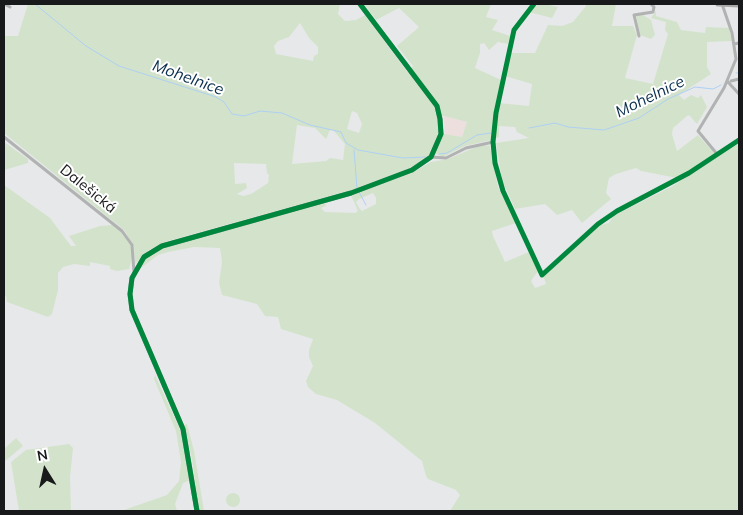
<!DOCTYPE html>
<html>
<head>
<meta charset="utf-8">
<style>
	body { margin:0 }
	#map { position:relative; width:743px; height:515px; overflow:hidden; background:#e7e8ea; font-family:Mulish,sans-serif }
	canvas { display:block }
	.frame { position:absolute; inset:0; border:5px solid #18191a; pointer-events:none }
	.north { position:absolute; left:20px; top:445px; width:50px; height:50px; -webkit-text-stroke:4px #fff; paint-order:stroke; rotate:350deg; font-size:14px; font-weight:700; line-height:20px; text-align:center; color:#18191a }
	.north::after { content:''; display:block; margin:auto; width:18px; height:22px; background:#18191a; clip-path:polygon(50% 0,100% 100%,50% 72%,0 100%) }
</style>
</head>
<body>
<div id="map">
<canvas width="743" height="515"></canvas>
<div class="frame"></div>
<div class="north">N</div>
</div>
<script>
const g = document.querySelector('canvas').getContext('2d');
g.lineJoin = 'round';
function fill(path, color) {
  g.fillStyle = color;
  g.fill(path, 'evenodd');
}
function toPath(rows) {
  const path = new Path2D();
  for (const r of rows) {
    if (r.length === 3) {
      path.moveTo(r[0] + r[2], r[1]);
      path.arc(r[0], r[1], r[2], 0, 2 * Math.PI);
      continue;
    }
    path.moveTo(r[0], r[1]);
    for (let i = 2; i < r.length; i += 2) path.lineTo(r[i], r[i + 1]);
  }
  return path;
}
function trace(path, color, width, dash) {
  g.strokeStyle = color;
  g.lineWidth = width;
  g.lineCap = dash ? 'butt' : 'round';
  g.setLineDash(dash || []);
  g.stroke(path);
}
function write(font, color, halo, rows, align = 'center') {
  g.font = font + ' Mulish,sans-serif';
  g.lineWidth = 4;
  g.setLineDash([]);
  g.textBaseline = 'middle';
  g.strokeStyle = halo;
  g.fillStyle = color;
  for (const [text, x, y, turn = 0] of rows) {
    g.save();
    g.translate(x, y);
    g.rotate((+turn || 0) * Math.PI / 180);
    g.textAlign = isNaN(turn) ? turn : align;
    if (halo) g.strokeText(text, 0, 0);
    g.fillText(text, 0, 0);
    g.restore();
  }
}
fill(toPath([
	[444,116,467,122,462,137,445,134]
]), '#eddfde');
fill(toPath([
	[28,4,340,4,338,14,345,21,356,20,365,15,408,73,413,66,397,46,419,27,399,8,376,20,364,4,491,4,486,17,498,20,492,30,510,36,508,44,498,42,489,50,484,43,480,44,480,53,475,68,501,80,494,111,499,111,499,103,529,106,532,84,505,76,511,53,535,53,548,25,562,26,573,22,586,6,585,4,616,4,612,26,633,26,637,35,625,78,653,84,668,34,665,30,666,22,651,18,656,11,656,16,677,22,681,30,705,33,706,27,729,28,732,41,707,42,707,67,711,74,679,95,684,100,691,95,698,98,701,95,707,107,697,124,689,115,687,116,673,128,672,134,677,151,698,135,715,154,677,178,641,171,636,168,616,174,609,178,606,193,611,199,582,223,572,210,557,215,545,204,515,209,502,180,496,143,529,138,517,132,515,127,499,126,499,137,491,140,465,146,443,157,432,152,425,160,416,166,355,189,168,241,149,250,135,264,134,247,124,230,4,133,4,36,18,36],
	[300,23,309,38,318,47,318,54,314,56,313,61,276,54,274,46,278,41,289,37],
	[352,111,357,113,362,124,359,133,347,129],
	[444,116,467,122,462,137,439,133,439,117],
	[297,125,315,128,326,139,330,130,333,130,345,144,343,160,330,158,326,161,292,164],
	[234,163,266,164,267,173,269,175,268,183,251,194,243,196,237,194,247,188,246,183,235,184],
	[536,4,545,4,558,7,552,18,529,12],
	[636,15,643,15,651,20,655,35,651,39,640,35],
	[4,142,28,159,28,163,4,170],
	[739,143,739,511,450,511,460,495,456,490,428,479,426,476,422,461,375,423,337,400,316,394,308,387,306,381,313,366,309,357,309,350,313,339,281,329,278,317,265,316,257,304,222,295,219,283,222,262,220,248,194,247,168,252,158,255,137,271,145,258,161,247,192,238,225,231,325,203,326,206,321,208,325,212,355,213,358,211,351,195,415,171,431,162,448,159,481,145,490,146,498,187,516,223,492,231,493,236,505,262,529,252,538,271,531,281,535,288,546,284,543,275,600,225,609,223,613,216,671,187],
	[373,193,376,198,376,204,362,211,359,208,356,202,359,199],
	[4,185,50,218,71,246,76,246,69,236,100,226,113,225,121,231,131,246,132,258,129,269,117,271,110,269,110,266,90,262,90,266,74,264,63,267,58,273,58,290,52,314,48,317,7,302,6,296,4,296],
	[155,375,182,434,190,480,183,483,175,504,177,511,121,511,167,495,179,481,181,462,176,431,154,379],
	[187,424,194,451,204,511,199,511,192,459,184,425],
	[16,438,23,446,4,462,4,449],
	[69,444,73,448,70,477,71,511,19,511,11,462,26,450],
	[233,500,7]
]), '#d3e3cb');
trace(toPath([
	[35,4,86,46,119,66,216,97,224,102,232,114,244,116,260,111,282,113,310,125,341,132,346,143,358,150,403,158,426,157],
	[736,73,739,73],
	[529,128,555,123,568,127,604,130,639,118,668,99,695,87,713,89,721,85],
	[354,150,357,188],
	[439,154,447,153,477,135,491,133],
	[359,192,366,205]
]), '#aed0f3', 1);
trace(toPath([
	[4,4,10,7],
	[534,4,514,30,496,113,493,142,495,163,503,191,542,275,598,224,617,211,689,173,739,140],
	[639,36,634,15,653,12,654,7,651,4],
	[734,44,739,43],
	[727,81,739,94],
	[731,81,739,79],
	[4,137,122,231,132,245,134,272],
	[717,154,698,131,724,88,736,59,732,33,722,4],
	[431,157,446,158,466,148,493,142]
]), '#b1b2b2', 3);
trace(toPath([
	[718,4,739,5],
	[197,511,183,429,132,310,130,294,132,278,144,257,162,246,351,193,412,170,431,157,441,134,440,119,437,106,360,4]
]), '#a7a7a8', 5);
trace(toPath([
	[534,4,514,30,496,113,493,142,495,163,503,191,542,275,598,224,617,211,689,173,739,140],
	[197,511,183,429,132,310,130,294,132,278,144,257,162,246,351,193,412,170,431,157,441,134,440,119,437,106,360,4]
]), '#00873e', 5);
write('15px', '#18191a', '#fff', [
	["Dalešická",88,189,39]
]);
write('italic 16px', '#092e4d', '#fff', [
	["Mohelnice",188,78,20],
	["Mohelnice",650,97,-26]
]);
</script>
</body>
</html>
